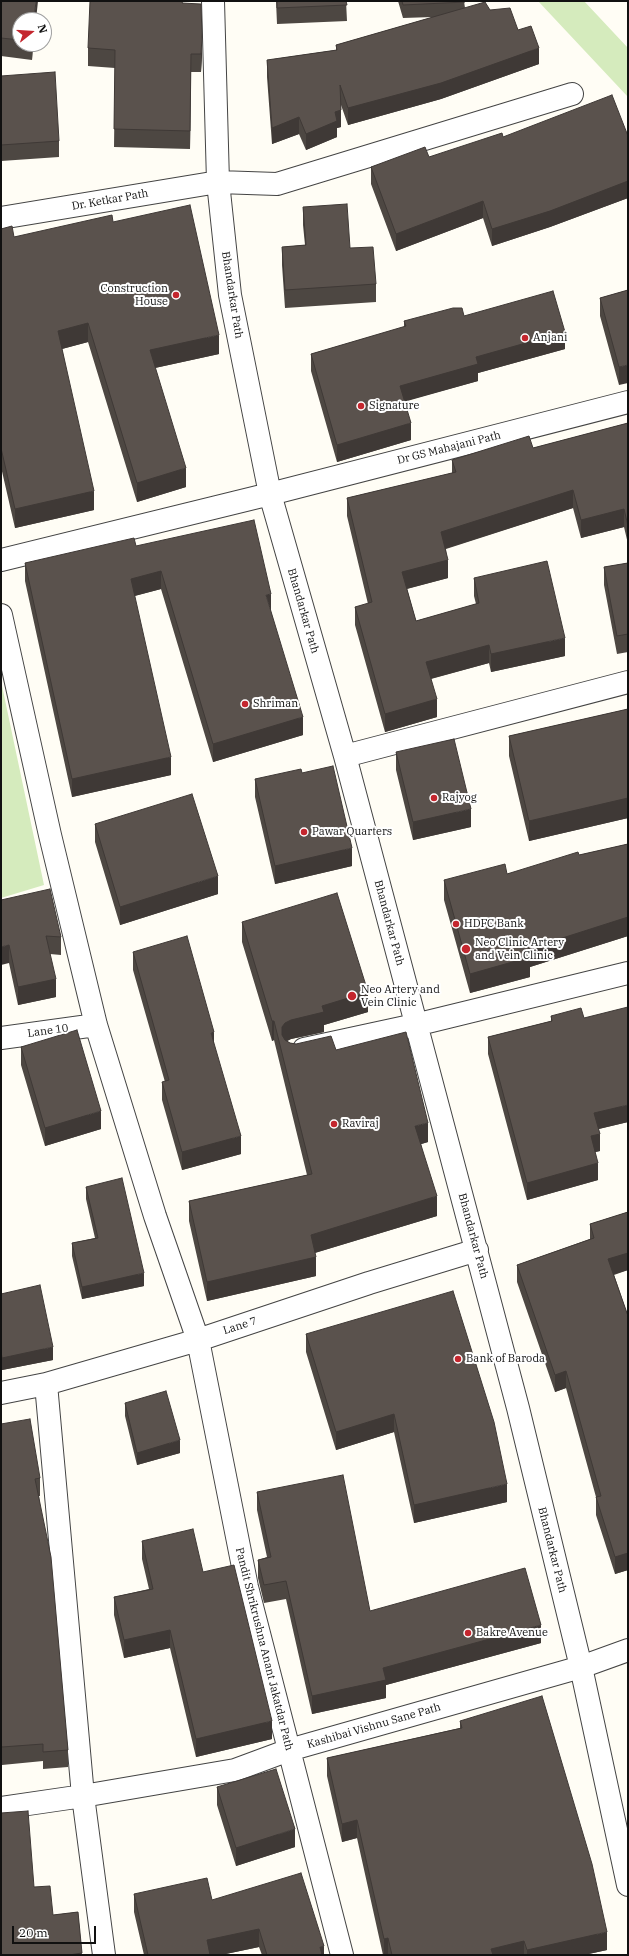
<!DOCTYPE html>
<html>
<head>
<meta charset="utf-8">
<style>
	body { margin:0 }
	#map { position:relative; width:629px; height:1956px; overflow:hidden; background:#fffdf5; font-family:"IBM Plex Serif",serif }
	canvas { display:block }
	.frame { position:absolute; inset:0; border:2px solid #111; pointer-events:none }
	.north { position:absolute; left:12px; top:12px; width:40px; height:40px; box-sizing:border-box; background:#fff; border:1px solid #a0a0a0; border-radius:50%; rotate:73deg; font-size:11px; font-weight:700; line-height:16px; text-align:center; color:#111 }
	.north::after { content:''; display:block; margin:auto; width:14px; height:18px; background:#c4262e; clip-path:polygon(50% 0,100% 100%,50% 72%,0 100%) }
	.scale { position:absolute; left:12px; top:1926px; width:84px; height:18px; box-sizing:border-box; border:2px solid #111; border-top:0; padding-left:5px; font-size:12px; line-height:14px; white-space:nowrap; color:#111; -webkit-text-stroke:3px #fff; paint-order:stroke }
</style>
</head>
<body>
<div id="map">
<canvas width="629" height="1956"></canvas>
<div class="frame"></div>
<div class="north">N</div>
<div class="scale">20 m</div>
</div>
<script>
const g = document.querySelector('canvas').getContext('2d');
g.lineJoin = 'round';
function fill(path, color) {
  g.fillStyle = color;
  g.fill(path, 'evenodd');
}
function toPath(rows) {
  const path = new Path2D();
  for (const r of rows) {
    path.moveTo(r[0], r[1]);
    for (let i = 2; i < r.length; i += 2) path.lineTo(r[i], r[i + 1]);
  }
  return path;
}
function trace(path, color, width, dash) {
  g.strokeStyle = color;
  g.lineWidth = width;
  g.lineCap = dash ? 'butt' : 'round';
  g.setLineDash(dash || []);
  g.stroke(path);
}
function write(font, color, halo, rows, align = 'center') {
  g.font = font + ' "IBM Plex Serif",serif';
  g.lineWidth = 4;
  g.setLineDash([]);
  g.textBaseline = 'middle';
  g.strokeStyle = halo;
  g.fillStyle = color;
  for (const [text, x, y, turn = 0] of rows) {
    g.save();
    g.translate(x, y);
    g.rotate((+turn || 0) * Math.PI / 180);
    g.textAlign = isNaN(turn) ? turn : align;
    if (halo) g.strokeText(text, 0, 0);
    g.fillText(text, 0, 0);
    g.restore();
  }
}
fill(toPath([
	[538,1,584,1,628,48,628,97],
	[1,681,44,885,1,898]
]), '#d5ebbd');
const minor = toPath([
	[213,1,218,182,230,295,270,494,345,756,518,1408,581,1667,628,1885],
	[1,218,218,182,277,184,572,94],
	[1,560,270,494,628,402],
	[1,615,50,835,96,1025,155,1216,198,1340,247,1587,342,1955],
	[345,756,628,682],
	[1,1038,96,1025],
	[304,1049,415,1025,628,973],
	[46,1384,83,1796,104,1955],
	[1,1393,46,1384,198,1340,369,1283,477,1250],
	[1,1808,83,1796,235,1770,289,1750,581,1667,628,1650]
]);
trace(minor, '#444', 24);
trace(minor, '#fff', 22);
fill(toPath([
	[1,1,20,20,20,44,33,44,32,60,1,56],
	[276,1,346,1,347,21,277,24],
	[398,1,464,1,465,8,490,10,518,30,539,64,441,99,348,125,341,105,341,127,337,128,337,137,306,150,299,134,272,144,267,77,267,60,336,50,336,45,433,17,403,18],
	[183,3,202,55,201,72,191,72,190,149,114,147,115,68,88,66,88,48],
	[1,76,59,141,59,157,1,161],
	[628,136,628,198,550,227,492,246,483,218,396,251,371,184,371,167,429,157,503,137],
	[303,207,350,248,376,284,376,302,285,308,282,265,282,247,305,245,303,225],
	[113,222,219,354,155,368,186,487,137,502,88,342,62,349,94,510,15,528,1,467,1,229,14,237],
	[628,290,619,385,600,316,600,298],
	[464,316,565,349,478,373,478,381,405,401,411,440,337,462,311,371,311,354,404,327,404,321],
	[628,423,628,544,624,527,581,538,573,508,446,549,448,578,407,589,416,621,476,604,474,596,474,578,565,656,491,672,489,663,431,679,437,717,385,732,355,625,355,607,368,604,347,516,347,498,452,473,452,460,533,448],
	[136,546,271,612,303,735,213,762,161,589,134,596,171,775,72,797,25,581,25,563],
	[628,563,628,652,617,654,604,585,604,567],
	[628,709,628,818,529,841,509,756,509,736],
	[396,752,471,827,413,840,396,770],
	[302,773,352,866,275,884,255,797,255,779],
	[95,824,218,894,120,925,95,842],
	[628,844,628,936,530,967,530,977,470,993,444,900,444,880,507,874,579,855],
	[1,900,61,937,61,955,50,954,56,997,18,1005,9,963],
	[242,922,368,1012,324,1025,324,1032,291,1039,287,1041,290,1043,336,1050,428,1142,421,1144,437,1216,315,1253,316,1276,207,1301,189,1221,189,1201,307,1175,274,1040,272,1041,242,942],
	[133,952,241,1154,182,1170,162,1100,162,1082,165,1082,133,970],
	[551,1016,584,1018,628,1122,599,1129,600,1151,595,1152,598,1180,527,1200,488,1054,488,1037,551,1021],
	[21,1047,101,1129,45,1146,21,1065],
	[86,1187,144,1286,82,1299,72,1256,72,1243,95,1238,86,1199],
	[628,1212,628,1270,614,1275,628,1316,628,1570,615,1574,596,1515,596,1497,566,1388,555,1392,517,1282,517,1265,590,1239,590,1224],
	[1,1294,53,1360,2,1370,1,1364],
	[306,1334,507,1502,414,1523,394,1432,336,1450,306,1352],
	[125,1403,180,1453,137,1465,125,1416],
	[1,1424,40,1478,40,1496,39,1496,68,1750,68,1767,43,1769,43,1761,2,1765,1,1762],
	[257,1492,370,1611,541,1643,386,1685,386,1698,312,1714,286,1599,264,1603,258,1578,258,1560,267,1557,257,1510],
	[142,1541,203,1572,272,1739,196,1757,170,1648,124,1658,114,1615,114,1597,149,1589,142,1559],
	[460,1721,607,1950,584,1955,383,1955,357,1838,342,1842,327,1776,327,1758,460,1728],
	[217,1787,295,1847,236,1866,217,1805],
	[34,1887,53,1915,78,1912,82,1955,1,1955],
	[134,1894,212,1900,324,1955,262,1955,259,1947,221,1955,144,1955,134,1912]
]), '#4d4742');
fill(toPath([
	[36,1,38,1,36,20,34,20],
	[202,37,202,55,201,72,201,54],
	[32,44,33,44,32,60],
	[539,48,539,64,441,99,348,125,348,108],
	[191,54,191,72,190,149,190,131],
	[341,110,341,127,337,128,337,137,306,150,306,134,335,112],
	[299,117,299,134,272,144,272,128],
	[628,181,628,198,550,227,492,246,492,229],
	[483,201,483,218,396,251,396,234],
	[88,323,88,342,58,350,58,331],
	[565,332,565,349,478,373,478,381,400,403,400,386,476,357],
	[219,335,219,354,150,369,150,350],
	[628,365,628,383,619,385,619,367],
	[411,423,411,440,337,462,337,445],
	[186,468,186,487,137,502,137,483],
	[573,490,573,508,441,550,441,532],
	[94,491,94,510,15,528,15,509],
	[624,509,624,527,581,538,581,520],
	[448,560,448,578,402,590,402,572],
	[161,571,161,589,131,597,131,579],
	[271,594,271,612,266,595],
	[565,638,565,656,491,672,491,654],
	[489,645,489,663,426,680,426,662],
	[437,699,437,717,385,732,385,714],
	[303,717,303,735,213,762,213,744],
	[171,757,171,775,72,797,72,779],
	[628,798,628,818,529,841,529,821],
	[471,809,471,827,413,840,413,822],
	[352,848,352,866,275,884,275,866],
	[218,876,218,894,120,925,120,907],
	[628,917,628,936,530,967,530,977,470,993,470,974,528,949],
	[9,945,9,963,1,965,1,947],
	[56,979,56,997,18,1005,18,987],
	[368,992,368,1012,324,1025,324,1032,291,1039,285,1042,282,1054,282,1027,285,1023,291,1020,322,1006],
	[272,1021,274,1021,274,1040,272,1041],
	[214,1032,214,1050,211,1033],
	[628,1105,628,1122,594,1130,594,1113],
	[101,1111,101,1129,45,1146,45,1128],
	[428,1123,428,1142,415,1146,415,1126],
	[600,1134,600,1151,591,1153,591,1136],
	[241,1136,241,1154,182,1170,182,1152],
	[598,1163,598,1180,527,1200,527,1183],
	[437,1196,437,1216,311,1254,311,1235],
	[628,1253,628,1270,608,1276,608,1259],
	[316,1257,316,1276,207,1301,207,1282],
	[144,1273,144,1286,82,1299,82,1287],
	[53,1347,53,1360,2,1370,2,1358],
	[566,1371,566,1388,555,1392,555,1375],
	[394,1414,394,1432,336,1450,336,1432],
	[180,1440,180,1453,137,1465,137,1453],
	[507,1484,507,1502,414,1523,414,1505],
	[628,1553,628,1570,615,1574,615,1557],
	[541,1625,541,1643,386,1685,386,1698,312,1714,312,1696,383,1668],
	[170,1630,170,1648,124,1658,124,1640],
	[272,1721,272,1739,196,1757,196,1739],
	[357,1820,357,1838,342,1842,342,1824],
	[295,1829,295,1847,236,1866,236,1848],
	[259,1929,259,1947,221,1955,207,1955,207,1940],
	[607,1932,607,1950,584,1955,527,1955,527,1950],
	[388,1938,388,1955,384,1955,384,1939],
	[524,1941,524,1955,491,1955,491,1949],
	[324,1946,324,1955,320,1955,320,1947]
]), '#3f3936');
const building = toPath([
	[1,1,36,1,34,20,20,20,20,40,1,38,1,1],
	[90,1,183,1,182,3,201,4,202,37,201,54,191,54,190,131,114,129,115,50,88,48,90,1],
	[277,1,346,1,347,5,277,8,277,1],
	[402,1,464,1,465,2,403,5,402,1],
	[485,2,490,10,510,8,518,30,531,26,539,48,441,83,348,108,340,85,341,110,335,112,337,121,306,134,299,117,272,128,267,60,337,50,336,45,485,2],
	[55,72,59,141,1,145,1,76,55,72],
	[612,95,628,136,628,181,550,211,492,229,483,201,396,234,371,167,425,147,429,157,502,133,503,137,612,95],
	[347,204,350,248,373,247,376,284,285,290,282,247,306,245,303,207,347,204],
	[190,205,219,335,150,350,186,468,137,483,88,323,58,331,94,491,15,509,1,448,1,229,12,226,14,237,112,215,113,222,190,205],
	[628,290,628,365,619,367,600,298,628,290],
	[553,291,565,332,476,357,478,364,400,386,411,423,337,445,311,354,406,326,404,321,453,308,462,308,464,316,553,291],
	[628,423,628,526,624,509,581,520,573,490,441,532,448,560,402,572,416,621,479,603,474,578,547,561,565,638,491,654,489,645,426,662,437,699,385,714,355,607,372,602,347,498,456,472,452,460,529,436,533,448,628,423],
	[254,520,271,594,266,595,303,717,213,744,161,571,131,579,171,757,72,779,25,563,134,538,136,546,254,520],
	[628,563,628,634,617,636,604,567,628,563],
	[628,709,628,798,529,821,509,736,628,709],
	[454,739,471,809,413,822,396,752,454,739],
	[333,766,352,848,275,866,255,779,301,769,302,773,333,766],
	[192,794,218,876,120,907,95,824,192,794],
	[628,844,628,917,528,949,530,957,470,974,444,880,505,864,507,874,578,852,579,855,628,844],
	[50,889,61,937,46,936,56,979,18,987,9,945,1,947,1,900,50,889],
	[337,893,368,992,322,1006,324,1012,291,1020,285,1023,282,1027,282,1035,285,1040,290,1043,296,1044,331,1036,336,1050,406,1032,428,1123,415,1126,437,1196,311,1235,316,1257,207,1282,189,1201,312,1174,274,1021,272,1021,242,922,337,893],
	[187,936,214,1032,211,1033,241,1136,182,1152,162,1082,169,1080,133,952,187,936],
	[628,1007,628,1105,594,1113,600,1134,591,1136,598,1163,527,1183,488,1037,552,1021,551,1016,581,1008,584,1018,628,1007],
	[77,1030,101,1111,45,1128,21,1047,77,1030],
	[122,1178,144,1273,82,1287,72,1243,98,1238,86,1187,122,1178],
	[628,1212,628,1253,608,1259,628,1316,628,1553,615,1557,596,1497,601,1496,566,1371,555,1375,517,1265,594,1238,590,1224,628,1212],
	[40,1285,53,1347,2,1358,1,1351,1,1294,40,1285],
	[453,1291,494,1422,507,1484,414,1505,394,1414,336,1432,306,1334,453,1291],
	[166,1391,180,1440,137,1453,125,1403,166,1391],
	[30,1419,40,1478,35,1479,51,1557,68,1750,43,1752,43,1744,2,1747,1,1745,1,1424,30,1419],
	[343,1475,370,1611,525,1568,541,1625,383,1668,386,1680,312,1696,286,1581,264,1585,258,1560,271,1557,257,1492,343,1475],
	[193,1529,203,1572,234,1565,272,1721,196,1739,170,1630,124,1640,114,1597,153,1589,142,1541,193,1529],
	[542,1696,592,1864,607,1932,527,1950,524,1941,491,1949,493,1955,392,1955,388,1938,384,1939,357,1820,342,1824,327,1758,462,1728,460,1721,542,1696],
	[276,1769,295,1829,236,1848,217,1787,276,1769],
	[28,1811,34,1887,50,1886,53,1915,78,1912,82,1953,69,1955,1,1955,1,1813,28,1811],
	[301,1873,324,1946,320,1947,322,1955,267,1955,259,1929,207,1940,210,1955,148,1955,134,1894,207,1878,212,1900,301,1873]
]);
fill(building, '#5a524d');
trace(building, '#3f3936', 1);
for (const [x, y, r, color] of [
	[176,295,4,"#c4262e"],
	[525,338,4,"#c4262e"],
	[361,406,4,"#c4262e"],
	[245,704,4,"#c4262e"],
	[434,798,4,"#c4262e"],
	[304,832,4,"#c4262e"],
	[456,924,4,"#c4262e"],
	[466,949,5,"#c4262e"],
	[352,996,5,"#c4262e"],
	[334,1124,4,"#c4262e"],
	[458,1359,4,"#c4262e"],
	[468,1633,4,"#c4262e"]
]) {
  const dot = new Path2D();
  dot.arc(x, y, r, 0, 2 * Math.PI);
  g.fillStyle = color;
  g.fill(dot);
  trace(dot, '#fff', 1.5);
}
write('11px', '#111', '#fff', [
	["Dr. Ketkar Path",110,200,-10],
	["Bhandarkar Path",232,295,81],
	["Dr GS Mahajani Path",449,448,-14],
	["Bhandarkar Path",303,611,74],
	["Bhandarkar Path",389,923,75],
	["Lane 10",48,1031,-8],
	["Bhandarkar Path",473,1236,75],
	["Lane 7",240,1326,-18],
	["Bhandarkar Path",552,1550,76],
	["Pandit Shrikrushna Anant Jakatdar Path",264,1649,76],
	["Kashibai Vishnu Sane Path",374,1726,-16]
]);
write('11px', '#111', '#fff', [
	["Construction",168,289,"right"],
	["House",168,302,"right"],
	["Anjani",533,338],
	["Signature",369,406],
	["Shriman",253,704],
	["Rajyog",442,798],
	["Pawar Quarters",312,832],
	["HDFC Bank",464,924],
	["Neo Clinic Artery",475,943],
	["and Vein Clinic",475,956],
	["Neo Artery and",361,990],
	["Vein Clinic",361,1003],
	["Raviraj",342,1124],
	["Bank of Baroda",466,1359],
	["Bakre Avenue",476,1633]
], 'left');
</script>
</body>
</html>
